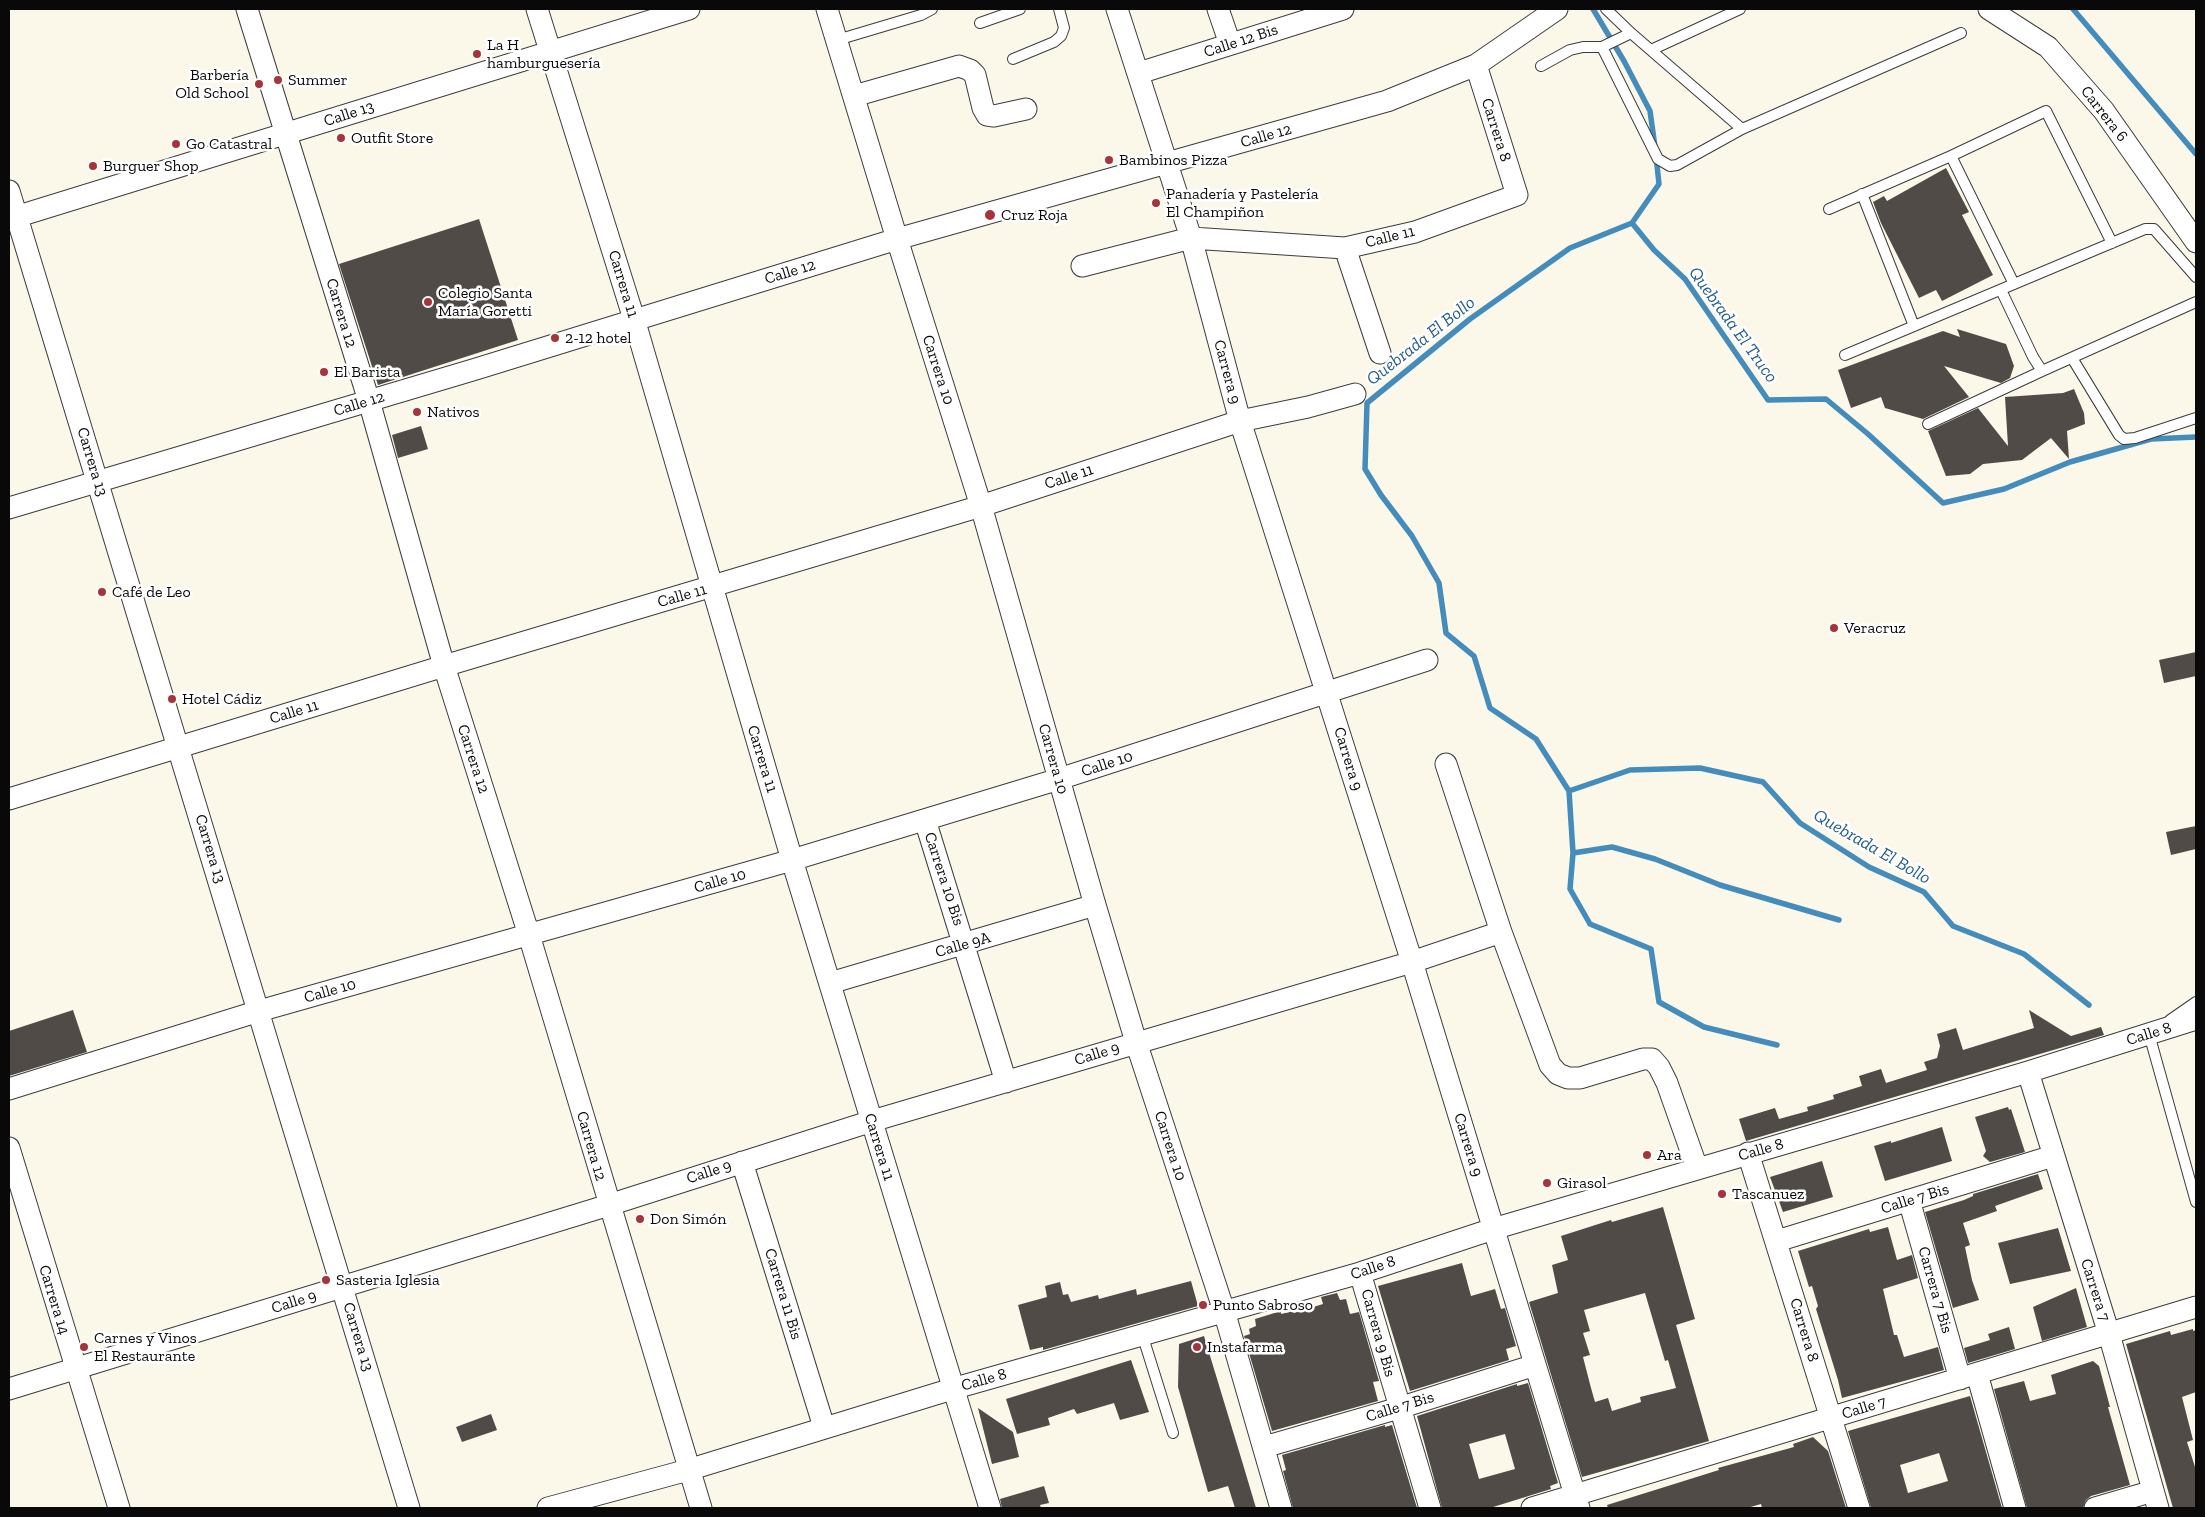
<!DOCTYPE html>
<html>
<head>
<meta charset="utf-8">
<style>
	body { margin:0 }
	#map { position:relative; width:2205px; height:1517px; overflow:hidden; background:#fcf8e9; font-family:"Zilla Slab",serif }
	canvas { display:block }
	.frame { position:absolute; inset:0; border:10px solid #090909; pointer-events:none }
</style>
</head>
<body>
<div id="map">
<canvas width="2205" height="1517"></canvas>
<div class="frame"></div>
</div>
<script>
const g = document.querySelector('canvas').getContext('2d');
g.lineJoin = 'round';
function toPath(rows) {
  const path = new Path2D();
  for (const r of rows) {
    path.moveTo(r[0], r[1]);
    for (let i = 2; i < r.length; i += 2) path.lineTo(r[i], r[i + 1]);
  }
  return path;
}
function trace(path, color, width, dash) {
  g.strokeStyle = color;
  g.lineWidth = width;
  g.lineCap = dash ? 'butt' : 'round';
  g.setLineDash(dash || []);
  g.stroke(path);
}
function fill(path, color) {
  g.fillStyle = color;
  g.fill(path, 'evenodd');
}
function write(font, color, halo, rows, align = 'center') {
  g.font = font + ' "Zilla Slab",serif';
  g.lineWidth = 5;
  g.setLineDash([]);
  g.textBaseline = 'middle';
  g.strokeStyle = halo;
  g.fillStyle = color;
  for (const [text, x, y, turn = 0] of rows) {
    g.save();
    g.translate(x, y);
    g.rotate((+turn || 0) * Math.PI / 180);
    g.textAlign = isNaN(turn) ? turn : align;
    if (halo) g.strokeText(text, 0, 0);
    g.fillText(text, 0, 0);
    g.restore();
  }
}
trace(toPath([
	[1593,9,1624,61,1650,111,1655,147],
	[2073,9,2196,154],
	[1656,156,1659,184,1632,223,1654,250,1685,279,1768,400,1826,399,1868,434,1943,503,2004,489,2070,462,2151,439,2196,437],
	[1632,223,1570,248,1470,319,1367,403,1365,469,1381,495,1412,536,1439,583,1446,633,1474,656,1490,708,1536,739,1569,791,1630,770,1700,768,1763,782,1800,823,1869,867,1924,892,1953,926,2024,954,2089,1005],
	[1569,791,1573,853,1612,847,1655,859,1720,885,1839,920],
	[1573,853,1570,889,1590,924,1651,949,1659,1002,1704,1027,1777,1045]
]), '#448cbb', 5.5);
fill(toPath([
	[1946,168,1969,212,1962,215,1993,275,1942,301,1936,290,1919,298,1881,223,1873,202,1884,196,1887,201],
	[479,219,518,340,378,385,339,264],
	[1957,329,2006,344,2014,366,2010,378,2001,383,1944,366,1969,397,1923,419,1885,408,1881,397,1851,408,1838,370,1943,331,1960,337],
	[2074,389,2084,413,2085,424,2067,431,2069,459,2051,438,2022,460,1983,464,1970,474,1946,476,1928,431,1978,408,2008,446,2005,397,2063,393],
	[421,426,428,449,398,458,392,435],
	[2196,652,2196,676,2164,683,2159,660],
	[2196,826,2196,849,2171,855,2166,832],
	[73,1010,87,1052,9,1076,9,1031],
	[2029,1010,2071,1036,2101,1027,2104,1035,1746,1141,1739,1119,1775,1108,1779,1119,1808,1111,1807,1107,1834,1099,1833,1095,1862,1086,1859,1076,1881,1069,1886,1083,1927,1070,1924,1062,1937,1058,1940,1046,1937,1034,1956,1028,1963,1050,2034,1028],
	[2008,1107,2009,1110,2011,1109,2025,1152,1990,1162,1983,1156,1986,1151,1975,1117],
	[1942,1127,1952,1161,1885,1181,1874,1146,1891,1141,1891,1143],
	[1822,1161,1833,1197,1783,1212,1770,1177],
	[2038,1174,2043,1189,1995,1206,1997,1211,1963,1223,1970,1245,1965,1247,1972,1280,1979,1300,1953,1308,1925,1212,1964,1200,1973,1196,1973,1194],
	[1663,1207,1695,1319,1676,1325,1709,1441,1582,1477,1529,1302,1558,1293,1552,1265,1568,1260,1561,1236,1611,1220,1612,1222],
	[1645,1293,1665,1361,1668,1360,1676,1388,1640,1397,1641,1402,1612,1411,1608,1398,1595,1402,1591,1388,1583,1357,1590,1355,1583,1333,1590,1331,1584,1310],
	[1888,1227,1897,1260,1912,1255,1918,1278,1883,1289,1894,1335,1897,1335,1904,1357,1938,1347,1944,1370,1842,1398,1838,1380,1816,1309,1818,1306,1812,1286,1809,1287,1798,1251,1869,1229,1870,1232],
	[2058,1228,2071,1271,2010,1284,1998,1243],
	[1462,1263,1471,1296,1495,1289,1501,1309,1505,1308,1516,1346,1506,1349,1509,1360,1410,1391,1378,1286],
	[1191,1281,1198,1306,1043,1350,1043,1347,1030,1350,1018,1305,1047,1297,1045,1286,1060,1282,1063,1295,1068,1294,1071,1302,1098,1295,1099,1299,1136,1289,1137,1295],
	[2076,1288,2087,1327,2042,1341,2033,1307],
	[1337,1293,1340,1300,1346,1299,1350,1314,1359,1312,1379,1381,1373,1382,1378,1401,1272,1431,1244,1336,1250,1334,1249,1329,1256,1326,1255,1319,1281,1311,1281,1314,1293,1311,1294,1313,1323,1304,1321,1297],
	[2009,1327,2015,1349,1968,1363,1964,1348,1990,1340,1988,1334],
	[2193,1329,2193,1331,2196,1330,2196,1392,2182,1397,2193,1440,2187,1442,2196,1470,2196,1508,2173,1508,2126,1344,2170,1331,2171,1335],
	[1204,1336,1242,1461,1256,1508,1235,1508,1228,1486,1208,1492,1178,1387,1179,1344],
	[1131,1360,1149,1412,1120,1420,1114,1403,1077,1414,1074,1409,1048,1418,1050,1425,1017,1434,1006,1399],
	[2093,1361,2099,1366,2110,1407,2108,1407,2130,1485,2091,1496,2086,1500,2083,1508,2027,1508,1994,1389,2024,1381,2030,1401,2056,1394,2051,1375],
	[1528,1383,1558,1483,1550,1486,1551,1489,1490,1508,1442,1508,1417,1416,1517,1384,1517,1386],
	[1505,1434,1515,1469,1479,1479,1469,1444],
	[1970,1396,2002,1508,1871,1508,1848,1431],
	[1939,1453,1948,1481,1908,1493,1900,1465],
	[978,1408,1013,1432,1019,1457,992,1464],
	[491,1414,497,1430,462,1442,456,1427],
	[1385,1425,1385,1427,1392,1425,1417,1508,1293,1508,1283,1471,1286,1470,1282,1455],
	[1813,1437,1828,1451,1846,1508,1762,1508,1761,1504,1747,1508,1608,1508,1607,1505,1719,1470,1718,1468,1794,1447,1793,1444],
	[1044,1486,1049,1503,1040,1505,1041,1508,1002,1508,1000,1499]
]), '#504b47');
const lane = toPath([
	[1606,9,1631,33,1742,129],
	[980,23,1020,9],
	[837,40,921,15,932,9],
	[1602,47,1658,159,1670,166,1677,165,1742,129,1961,33],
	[1651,50,1740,9],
	[1013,59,1054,42,1061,36,1064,28,1059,9],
	[1541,66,1570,50,1583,47,1602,47,1631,33],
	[1951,156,2014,284],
	[1862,194,1914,326],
	[1829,209,1951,156,2046,111,2112,243],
	[2001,290,2033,357,2042,371,2196,302],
	[1845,355,2145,229,2154,229,2196,277],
	[2072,358,2119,435,2124,439,2135,438,2196,418],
	[1928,424,2042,371],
	[2170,1020,2196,1002],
	[2152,1032,2149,1034,2196,1202],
	[1142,1334,1173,1433]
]);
const street = toPath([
	[247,9,369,401,444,666,529,935,701,1508],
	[537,9,634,319,792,860,990,1508],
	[827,9,897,239,981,506,1095,905,1136,1042,1224,1311,1281,1508],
	[1117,9,1191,238,1240,421,1412,962,1579,1508],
	[1218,9,1230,44],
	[1989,9,2048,47,2104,111,2196,242],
	[1139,73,1343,9],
	[854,96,959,66,970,70,975,75,983,108,987,115,994,116,1026,109],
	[9,191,409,1508],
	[9,219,689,9],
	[1345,248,1380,353],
	[1082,266,1191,238,1345,248,1415,232,1517,195,1476,65],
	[9,508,476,369,897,239,1387,101,1476,65,1557,9],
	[9,799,444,666,981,506,1240,421,1308,407,1355,394],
	[925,820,1006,1082],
	[1501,932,1550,1065,1558,1074,1568,1078,1580,1078,1643,1059,1652,1059,1659,1067,1667,1083,1697,1168],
	[830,983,1095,905],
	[2028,1072,2109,1334,2158,1508],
	[9,1089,259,1011,792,860,1059,779,1427,660],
	[9,1148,119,1508],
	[1748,1153,1859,1508],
	[742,1162,824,1427],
	[1909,1200,1960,1379],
	[1777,1241,2053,1156],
	[1360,1273,1430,1508],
	[1977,1374,2015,1508],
	[9,1389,609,1205,872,1121,1412,962,1501,932,1446,764],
	[1264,1447,1399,1408,1535,1365],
	[548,1508,688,1470,952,1389,1360,1273,1493,1229,2028,1072,2196,1019],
	[1532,1508,2196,1307],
	[2095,1508,2153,1491]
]);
trace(lane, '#3c3c3c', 12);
trace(street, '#3c3c3c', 23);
trace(lane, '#fff', 10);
trace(street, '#fff', 21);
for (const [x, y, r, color] of [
	[477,54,5,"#a7343a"],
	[278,80,5,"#a7343a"],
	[259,84,5,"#a7343a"],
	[341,138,5,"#a7343a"],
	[176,144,5,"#a7343a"],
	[1109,160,5,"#a7343a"],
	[93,166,5,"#a7343a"],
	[1156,203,5,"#a7343a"],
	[990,215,6,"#a7343a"],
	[428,302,5,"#a7343a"],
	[555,338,5,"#a7343a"],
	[324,372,5,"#a7343a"],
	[417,412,5,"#a7343a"],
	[102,592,5,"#a7343a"],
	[1834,628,5,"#a7343a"],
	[172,699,5,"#a7343a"],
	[1647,1155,5,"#a7343a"],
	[1547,1183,5,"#a7343a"],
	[1722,1194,5,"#a7343a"],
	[640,1219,5,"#a7343a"],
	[326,1280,5,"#a7343a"],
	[1203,1305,5,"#a7343a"],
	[84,1347,5,"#a7343a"],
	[1197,1347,5,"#a7343a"]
]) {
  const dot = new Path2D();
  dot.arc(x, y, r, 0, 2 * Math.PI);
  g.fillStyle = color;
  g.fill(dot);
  trace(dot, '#fff', 2);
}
write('16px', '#090909', '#fff', [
	["Calle 12 Bis",1241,41,-18],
	["Calle 13",349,114,-18],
	["Carrera 6",2104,114,52],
	["Carrera 8",1496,130,72],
	["Calle 12",1266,136,-16],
	["Calle 11",1390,237,-14],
	["Calle 12",790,272,-17],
	["Carrera 11",623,284,73],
	["Carrera 12",341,313,73],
	["Carrera 10",938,370,72],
	["Carrera 9",1227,372,75],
	["Calle 12",359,404,-17],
	["Carrera 13",92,462,73],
	["Calle 11",1069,477,-18],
	["Calle 11",682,596,-16],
	["Calle 11",294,712,-17],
	["Carrera 12",473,759,72],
	["Carrera 11",762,759,73],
	["Carrera 10",1053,759,74],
	["Carrera 9",1348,759,73],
	["Calle 10",1107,764,-18],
	["Carrera 13",210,849,73],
	["Carrera 10 Bis",944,879,72],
	["Calle 10",720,881,-16],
	["Calle 9A",963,945,-16],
	["Calle 10",330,991,-16],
	["Calle 8",2149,1034,-17],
	["Calle 9",1097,1054,-17],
	["Carrera 9",1468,1145,73],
	["Carrera 12",591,1146,74],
	["Carrera 10",1170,1146,72],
	["Carrera 11",879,1147,73],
	["Calle 8",1761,1150,-16],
	["Calle 9",709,1172,-18],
	["Calle 7 Bis",1915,1199,-17],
	["Calle 8",1373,1268,-18],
	["Carrera 7 Bis",1935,1290,74],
	["Carrera 7",2095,1290,72],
	["Carrera 11 Bis",783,1294,73],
	["Carrera 14",54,1300,73],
	["Calle 9",294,1302,-17],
	["Carrera 8",1804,1330,73],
	["Carrera 9 Bis",1378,1333,74],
	["Carrera 13",358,1337,73],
	["Calle 8",984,1380,-16],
	["Calle 7 Bis",1400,1407,-17],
	["Calle 7",1864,1408,-17]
]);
write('16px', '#090909', '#fff', [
	["La H",487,45],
	["hamburguesería",487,63],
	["Barbería",249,75,"right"],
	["Old School",249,93,"right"],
	["Summer",288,80],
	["Outfit Store",351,138],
	["Go Catastral",186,144],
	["Bambinos Pizza",1119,160],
	["Burguer Shop",103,166],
	["Panadería y Pastelería",1166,194],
	["El Champiñon",1166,212],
	["Cruz Roja",1001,215],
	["Colegio Santa",438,293],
	["María Goretti",438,311],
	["2-12 hotel",565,338],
	["El Barista",334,372],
	["Nativos",427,412],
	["Café de Leo",112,592],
	["Veracruz",1844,628],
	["Hotel Cádiz",182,699],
	["Ara",1657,1155],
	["Girasol",1557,1183],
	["Tascanuez",1732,1194],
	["Don Simón",650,1219],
	["Sasteria Iglesia",336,1280],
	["Punto Sabroso",1213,1305],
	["Carnes y Vinos",94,1338],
	["El Restaurante",94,1356],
	["Instafarma",1207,1347]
], 'left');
write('italic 18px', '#245e8a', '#fff', [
	["Quebrada El Truco",1733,325,54],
	["Quebrada El Bollo",1421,341,-38],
	["Quebrada El Bollo",1872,847,30]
]);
</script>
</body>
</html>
